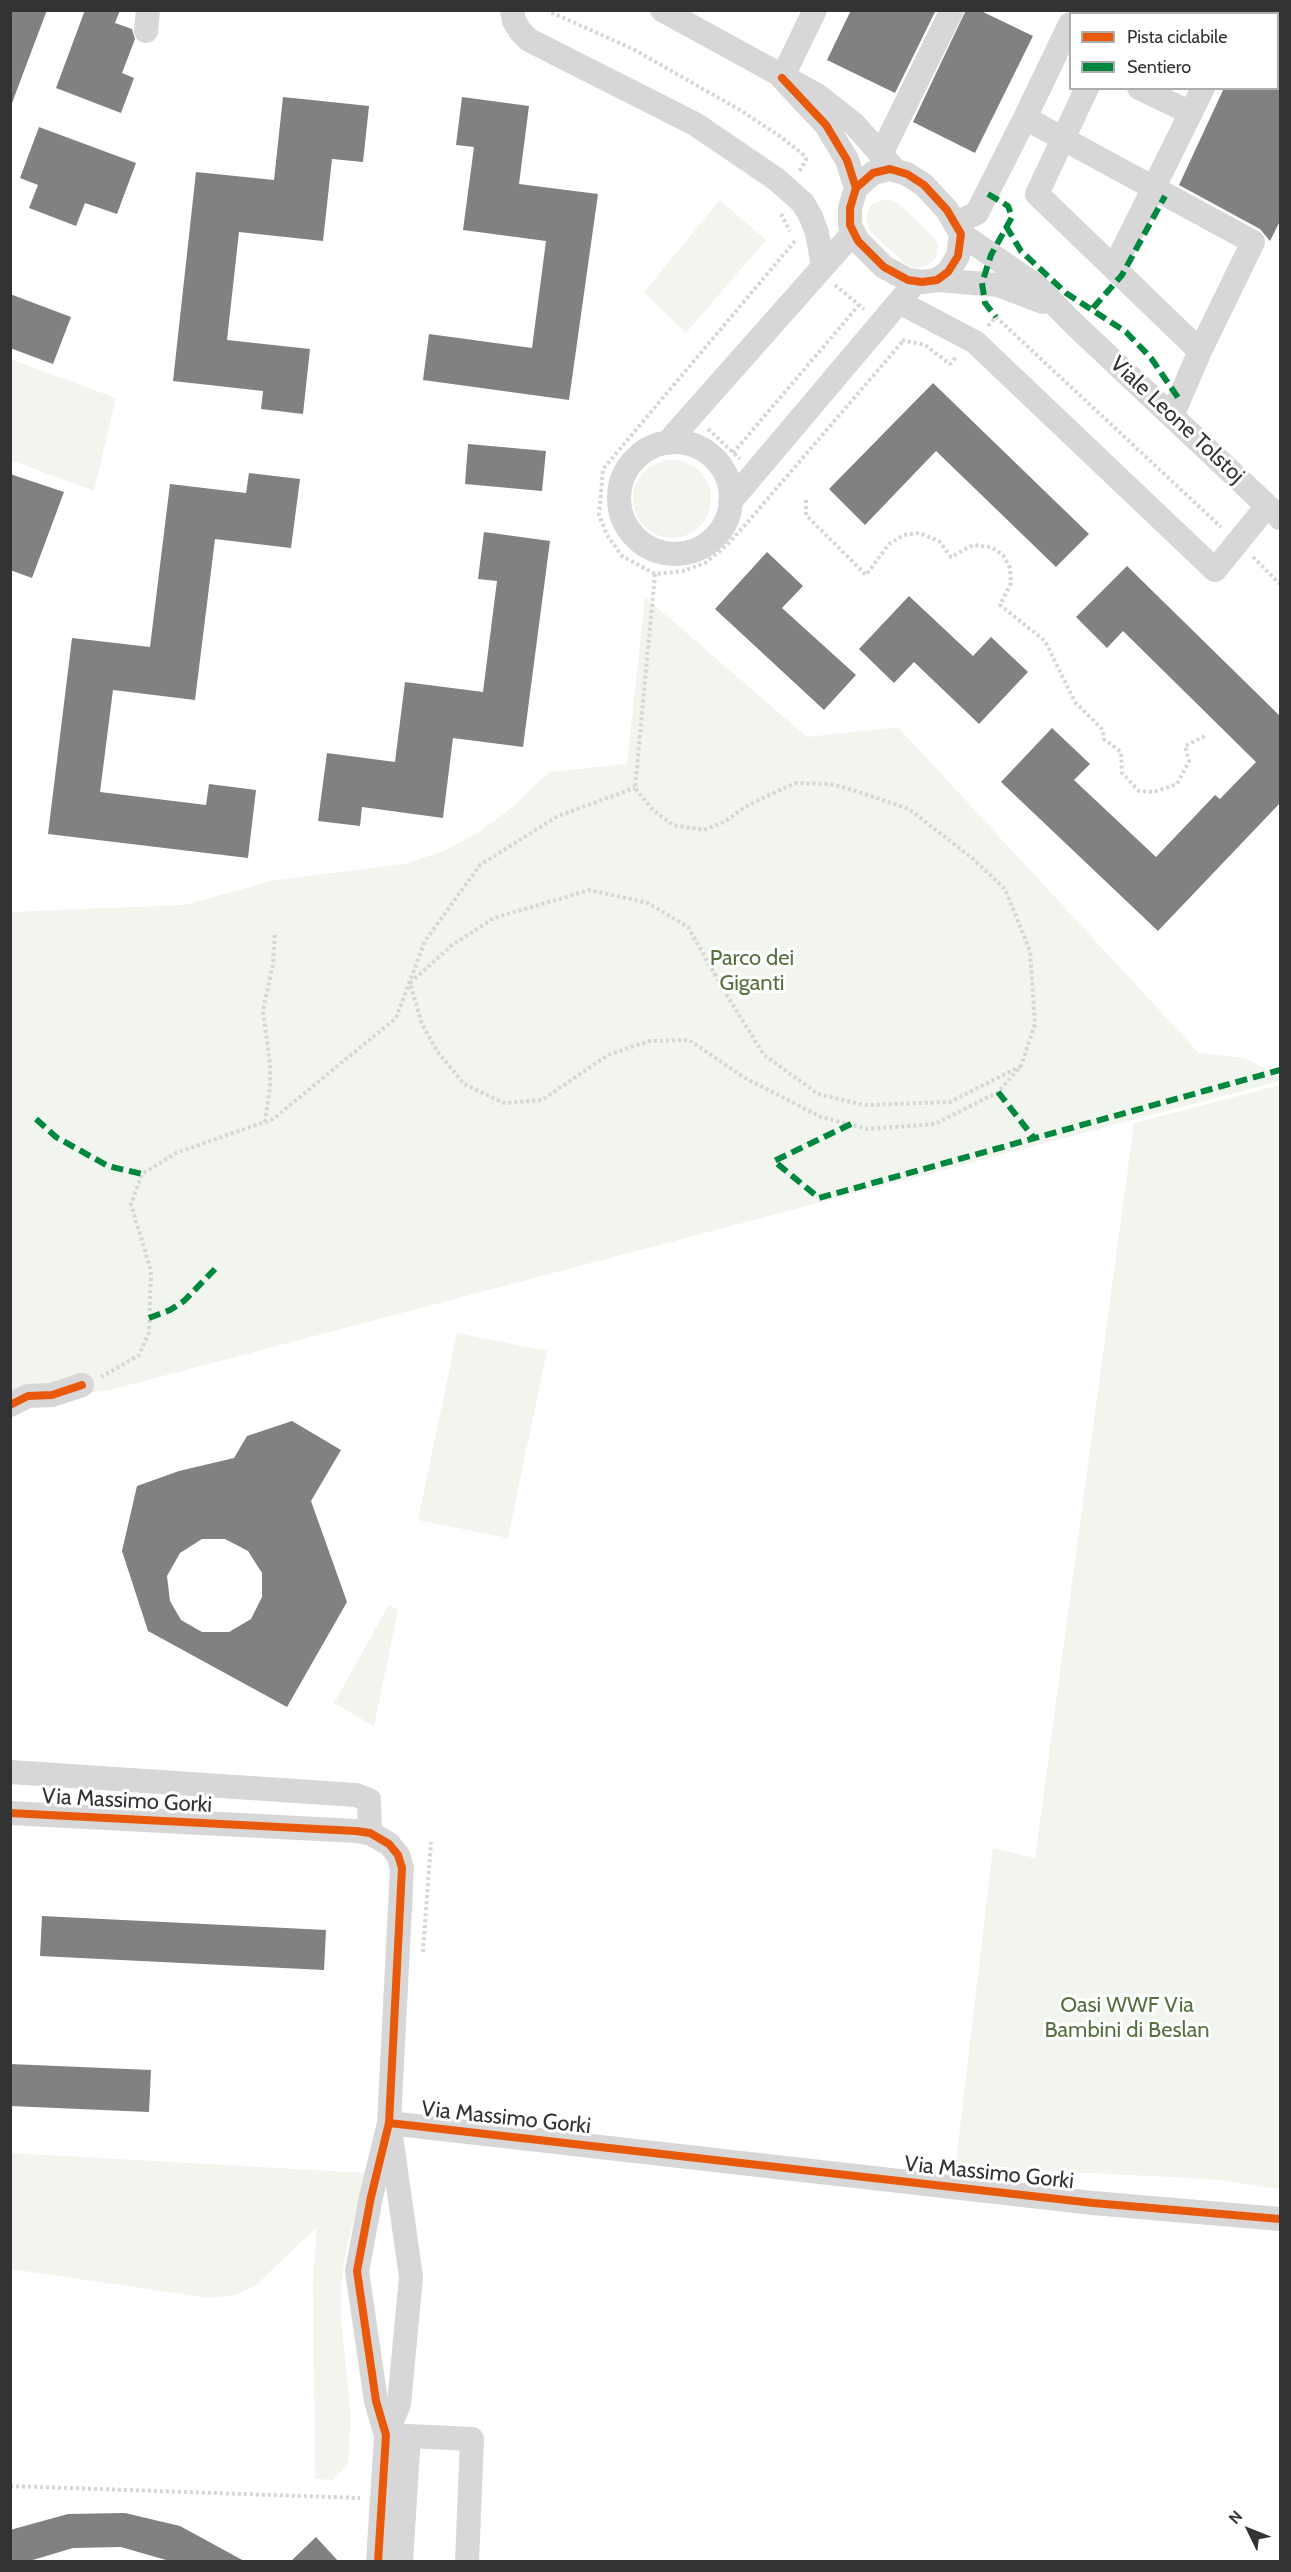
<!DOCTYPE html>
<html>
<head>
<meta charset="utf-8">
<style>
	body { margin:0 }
	#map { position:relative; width:1291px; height:2572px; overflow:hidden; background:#fff; font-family:Cabin,sans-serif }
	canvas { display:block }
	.frame { position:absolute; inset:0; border:12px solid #333; pointer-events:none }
	.legend { position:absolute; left:1069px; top:12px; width:210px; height:78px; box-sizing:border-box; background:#fff; border:2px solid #adadad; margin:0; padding:8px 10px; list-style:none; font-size:18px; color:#333 }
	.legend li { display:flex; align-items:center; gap:12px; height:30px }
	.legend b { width:30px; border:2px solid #adadad }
	.north { position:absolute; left:1219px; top:2500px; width:60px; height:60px; -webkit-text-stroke:4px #fff; paint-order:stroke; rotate:313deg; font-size:16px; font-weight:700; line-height:24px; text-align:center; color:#333 }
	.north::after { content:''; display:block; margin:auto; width:21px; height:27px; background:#333; clip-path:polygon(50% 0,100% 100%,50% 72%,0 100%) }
</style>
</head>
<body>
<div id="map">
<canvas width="1291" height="2572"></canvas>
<div class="frame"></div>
<ul class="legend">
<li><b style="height:8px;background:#e8590c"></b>Pista ciclabile</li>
<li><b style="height:8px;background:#00873e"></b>Sentiero</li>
</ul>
<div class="north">N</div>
</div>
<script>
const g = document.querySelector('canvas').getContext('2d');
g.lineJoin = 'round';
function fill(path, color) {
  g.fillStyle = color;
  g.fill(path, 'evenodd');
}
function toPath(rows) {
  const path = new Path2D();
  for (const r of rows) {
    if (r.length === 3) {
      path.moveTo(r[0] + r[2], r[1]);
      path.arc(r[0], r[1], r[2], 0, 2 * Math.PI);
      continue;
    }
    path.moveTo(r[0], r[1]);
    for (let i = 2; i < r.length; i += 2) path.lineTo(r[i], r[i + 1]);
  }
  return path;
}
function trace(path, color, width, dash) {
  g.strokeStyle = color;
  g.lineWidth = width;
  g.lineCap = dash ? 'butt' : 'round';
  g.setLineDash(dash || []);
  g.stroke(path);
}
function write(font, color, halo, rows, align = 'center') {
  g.font = font + ' Cabin,sans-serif';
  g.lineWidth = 6;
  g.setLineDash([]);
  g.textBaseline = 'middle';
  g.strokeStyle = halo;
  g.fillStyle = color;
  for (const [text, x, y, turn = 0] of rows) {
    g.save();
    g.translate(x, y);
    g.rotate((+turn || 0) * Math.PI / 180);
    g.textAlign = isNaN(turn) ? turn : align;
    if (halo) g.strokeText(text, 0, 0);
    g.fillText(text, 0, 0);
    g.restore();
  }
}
fill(toPath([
	[887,199,899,204,935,239,938,245,936,258,926,266,913,268,907,265,870,231,866,219,869,207,874,203],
	[720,200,766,240,686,333,644,292],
	[10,359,116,398,94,491,11,460],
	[672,499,39],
	[645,597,807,737,898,727,1199,1053,1245,1058,1280,1077,1280,1081,110,1390,11,1403,11,912,184,905,275,880,405,864,444,851,481,831,516,804,549,772,627,764],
	[1280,1085,1280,2189,1210,2179,1026,2170,956,2162,993,1848,1035,1858,1134,1123],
	[457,1333,547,1351,508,1538,418,1520],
	[389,1605,398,1610,374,1726,334,1703],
	[10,2153,366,2173,347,2246,341,2283,341,2316,351,2418,348,2464,333,2480,315,2479,313,2280,317,2227,256,2285,235,2295,209,2298,11,2269]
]), '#f1f5ed');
fill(toPath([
	[10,10,47,10,12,103,10,103],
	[85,10,120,10,115,23,132,29,135,39,122,73,134,78,121,113,56,88],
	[851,10,936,10,895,93,827,60],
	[966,10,979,10,1033,36,975,153,913,122],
	[1224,88,1281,88,1281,219,1270,241,1260,229,1179,185],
	[283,97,369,106,363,162,332,159,323,241,239,232,227,340,310,349,303,414,261,409,263,391,173,381,196,172,274,180],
	[462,97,529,106,519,184,598,194,569,400,423,380,429,334,532,348,546,241,463,230,474,147,456,145],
	[39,127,136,163,117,214,85,203,76,226,29,208,38,185,20,178],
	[10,294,71,317,53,364,10,348],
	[933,383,1089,534,1056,567,936,451,865,525,829,489],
	[468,444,546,451,542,491,465,484],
	[249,473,300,479,291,548,215,539,195,700,113,690,100,792,206,805,209,784,256,790,248,858,48,834,72,638,150,647,170,484,246,493],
	[10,474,64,492,32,578,10,570],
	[484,532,550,541,523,747,453,738,443,818,362,807,360,826,318,821,327,753,395,762,405,682,483,692,497,581,478,579],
	[767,552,803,586,782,608,856,675,824,710,715,609],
	[1127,566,1281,717,1281,802,1158,931,1001,782,1052,728,1090,764,1074,780,1156,857,1215,795,1220,799,1256,762,1123,631,1107,648,1076,617],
	[909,596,973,656,991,637,1028,672,979,724,914,662,894,683,859,649],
	[292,1421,341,1450,311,1501,347,1602,287,1707,148,1631,122,1551,137,1486,179,1471,234,1458,247,1436],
	[202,1539,225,1539,248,1551,262,1573,262,1597,251,1619,229,1632,202,1632,181,1620,170,1601,167,1576,180,1553],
	[42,1916,326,1930,324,1970,40,1956],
	[10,2064,151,2070,149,2112,10,2106],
	[125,2513,180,2526,246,2562,173,2562,121,2547,73,2548,26,2562,10,2562,10,2530,68,2514],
	[316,2537,339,2562,290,2562]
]), '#818181');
trace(toPath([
	[546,10,633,49,740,110,781,137,805,156,806,160,799,172],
	[781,214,790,231],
	[795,241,603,469,599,515,607,535,622,556,655,574,683,571,705,563,726,546,746,524,903,341],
	[835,285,864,309],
	[988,326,996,317,1221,527],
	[902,340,925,345,950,364,957,356],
	[708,429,740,459],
	[733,453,859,305],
	[806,500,806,515,866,575,889,544,904,535,919,533,939,541,951,557,973,545,991,547,1003,555,1010,568,1011,583,1000,605,1045,641,1075,702,1103,730,1104,739,1121,752,1122,773,1139,791,1154,792,1177,784,1189,761,1185,746,1205,736],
	[1253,557,1280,584],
	[655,574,635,788,653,810,673,825,704,830,724,822,745,807,769,795,796,783,829,784,847,788,909,809,972,858,1005,889,1030,951,1035,1024,1021,1066,998,1092,935,1124,868,1129,821,1117,745,1078,689,1040,649,1041,608,1055,542,1100,504,1103,464,1084,437,1051,422,1024,410,983,452,945,494,918,590,890,648,903,688,927,726,994,764,1055,818,1094,864,1105,950,1102,1021,1066],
	[265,1122,270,1087,270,1064,263,1010,273,964,275,933],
	[101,1377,139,1355,149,1332,151,1271,131,1204,142,1174,176,1153,273,1119,396,1018,425,941,480,865,558,816,635,788],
	[423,1952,431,1842],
	[10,2486,360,2498]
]), '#d6d6d6', 4, [3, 3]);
trace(toPath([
	[512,10,514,21,520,31,529,40,695,124,776,179,803,203,811,217,817,233,823,266],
	[662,10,817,95,854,124,894,169],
	[1241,14,1242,10],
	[146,31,148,10],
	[782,78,826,125,847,160,856,188,850,208,850,225,858,241,884,267,908,280,922,282,937,280,948,272,958,256,961,234,947,210,924,185,907,174,890,169,873,173,856,188],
	[782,78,815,10],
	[1087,88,1037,194,1200,351],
	[1139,88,1191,113],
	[1025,118,1070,24],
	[881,154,952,10],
	[956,223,977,213,1025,118,1253,242,1200,351,1172,416],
	[961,234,1038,287,1073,323,1280,518],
	[1114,268,1203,88],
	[937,280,998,285,1043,302],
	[899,302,975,342,1215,570,1267,506],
	[675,498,56],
	[667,443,853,233],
	[730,502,909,290],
	[10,1405,28,1396,52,1395,82,1385],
	[10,1772,356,1795,369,1800,370,1833],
	[10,1813,356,1831,370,1833,389,1844,398,1855,402,1868,389,2123,1093,2203,1280,2219],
	[386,2435,399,2404,411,2277,391,2136],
	[386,2435,472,2439,467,2562],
	[378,2562,386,2435,376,2401,357,2271,371,2197,389,2123],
	[401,2562,409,2436]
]), '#d7d7d7', 24);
trace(toPath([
	[988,194,1008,206,1012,217,991,255,982,283,985,303,996,317],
	[1006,226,1021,251,1066,293,1126,332,1151,358,1179,399],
	[1093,308,1122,275,1165,196],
	[998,1092,1034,1138],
	[36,1119,56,1137,108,1166,142,1174],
	[851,1124,774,1161,819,1198,1280,1070],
	[149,1318,170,1310,184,1301,215,1269]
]), '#00873e', 6, [12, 6]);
trace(toPath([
	[782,78,826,125,847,160,856,188,850,208,850,225,858,241,884,267,908,280,922,282,937,280,948,272,958,256,961,234,947,210,924,185,907,174,890,169,873,173,856,188],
	[10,1405,28,1396,52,1395,82,1385],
	[10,1813,356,1831,370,1833,389,1844,398,1855,402,1868,389,2123,1093,2203,1280,2219],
	[378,2562,386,2435,376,2401,357,2271,371,2197,389,2123]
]), '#e8590c', 8);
write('22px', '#333', '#fff', [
	["Viale Leone Tolstoj",1177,420,43],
	["Via Massimo Gorki",127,1801,3],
	["Via Massimo Gorki",506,2118,6],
	["Via Massimo Gorki",989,2173,6]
]);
write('22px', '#56703f', '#fff', [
	["Parco dei",752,959],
	["Giganti",752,984],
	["Oasi WWF Via",1127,2006],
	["Bambini di Beslan",1127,2031]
]);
</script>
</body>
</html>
